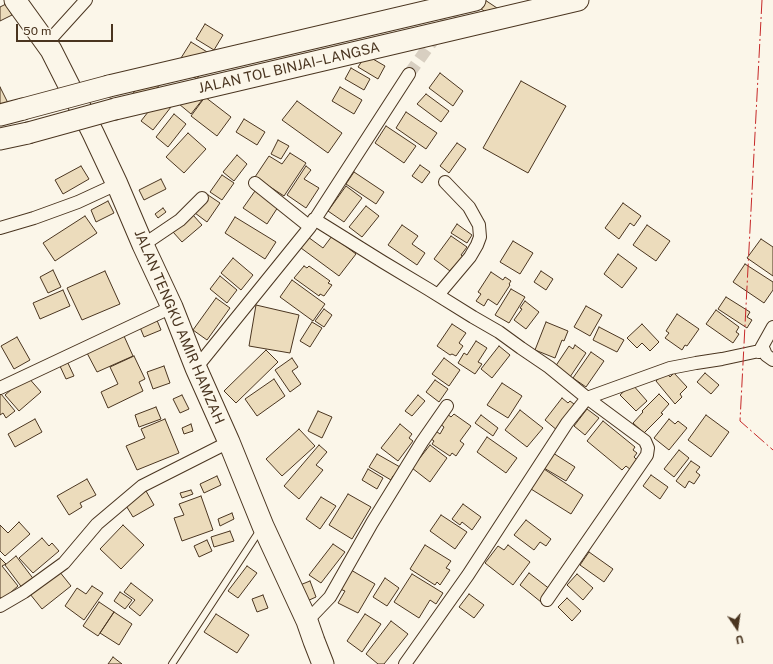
<!DOCTYPE html>
<html>
<head>
<meta charset="utf-8">
<style>
	body { margin:0 }
	#map { position:relative; width:773px; height:664px; overflow:hidden; background:#fbf6e9; font-family:"Public Sans",sans-serif }
	canvas { display:block }
	.north { position:absolute; left:717px; top:608px; width:40px; height:40px; -webkit-text-stroke:3px #fbf6e9; paint-order:stroke; rotate:167deg; font-size:11px; font-weight:700; line-height:16px; text-align:center; color:#4a3520 }
	.north::after { content:''; display:block; margin:auto; width:14px; height:18px; background:#4a3520; clip-path:polygon(50% 0,100% 100%,50% 72%,0 100%) }
	.scale { position:absolute; left:16px; top:24px; width:97px; height:18px; box-sizing:border-box; border:2px solid #4a3520; border-top:0; padding-left:5px; font-size:12px; line-height:14px; white-space:nowrap; color:#4a3520; -webkit-text-stroke:3px #fbf6e9; paint-order:stroke }
</style>
</head>
<body>
<div id="map">
<canvas width="773" height="664"></canvas>
<div class="north">U</div>
<div class="scale">50 m</div>
</div>
<script>
const g = document.querySelector('canvas').getContext('2d');
g.lineJoin = 'round';
function fill(path, color) {
  g.fillStyle = color;
  g.fill(path, 'evenodd');
}
function toPath(rows) {
  const path = new Path2D();
  for (const r of rows) {
    path.moveTo(r[0], r[1]);
    for (let i = 2; i < r.length; i += 2) path.lineTo(r[i], r[i + 1]);
  }
  return path;
}
function trace(path, color, width, dash) {
  g.strokeStyle = color;
  g.lineWidth = width;
  g.lineCap = dash ? 'butt' : 'round';
  g.setLineDash(dash || []);
  g.stroke(path);
}
function write(font, color, halo, rows, align = 'center') {
  g.font = font + ' "Public Sans",sans-serif';
  g.lineWidth = 3;
  g.setLineDash([]);
  g.textBaseline = 'middle';
  g.strokeStyle = halo;
  g.fillStyle = color;
  for (const [text, x, y, turn = 0] of rows) {
    g.save();
    g.translate(x, y);
    g.rotate((+turn || 0) * Math.PI / 180);
    g.textAlign = isNaN(turn) ? turn : align;
    if (halo) g.strokeText(text, 0, 0);
    g.fillText(text, 0, 0);
    g.restore();
  }
}
const building = toPath([
	[485,0,500,10,495,18,475,5,485,0],
	[6,4,12,15,0,21,0,7,6,4],
	[205,24,223,35,214,50,196,39,205,24],
	[191,42,212,55,197,79,176,66,191,42],
	[366,55,385,66,378,79,358,67,366,55],
	[351,68,370,79,364,90,345,79,351,68],
	[149,73,161,83,142,106,131,96,149,73],
	[440,73,463,91,453,106,429,88,440,73],
	[521,81,566,106,528,173,483,148,521,81],
	[0,87,9,105,0,109,0,87],
	[340,87,362,100,354,114,332,101,340,87],
	[210,90,191,114,179,104,210,90],
	[426,94,449,111,441,122,417,104,426,94],
	[205,97,231,117,217,136,191,116,205,97],
	[159,98,171,107,153,130,141,121,159,98],
	[297,101,342,133,328,153,282,120,297,101],
	[406,112,437,133,426,149,396,128,406,112],
	[174,114,186,124,168,147,156,137,174,114],
	[244,119,265,132,257,145,236,132,244,119],
	[386,126,416,146,404,163,375,143,386,126],
	[188,133,206,149,184,173,166,157,188,133],
	[278,140,289,146,281,159,271,154,278,140],
	[457,143,466,149,449,173,440,166,457,143],
	[290,153,306,163,284,196,255,177,269,156,282,164,290,153],
	[237,155,247,164,234,181,223,172,237,155],
	[420,165,430,172,422,183,412,176,420,165],
	[81,166,89,179,63,194,55,180,81,166],
	[306,166,311,170,304,179,319,188,306,208,287,195,306,166],
	[354,172,384,192,376,204,346,184,354,172],
	[222,175,234,183,222,200,210,192,222,175],
	[161,179,166,189,144,200,139,190,161,179],
	[346,186,362,198,344,222,328,211,346,186],
	[255,191,278,207,267,224,243,208,255,191],
	[208,195,220,203,207,222,195,213,208,195],
	[108,201,114,213,96,222,91,210,108,201],
	[623,203,641,216,634,226,630,223,619,239,605,228,623,203],
	[366,206,379,216,362,237,349,227,366,206],
	[163,208,166,212,158,218,155,214,163,208],
	[193,215,202,225,182,242,173,232,193,215],
	[85,216,97,233,55,261,43,243,85,216],
	[235,217,276,242,265,259,225,233,235,217],
	[457,224,472,235,467,243,451,233,457,224],
	[402,225,418,236,412,244,425,253,417,265,388,245,402,225],
	[647,225,670,241,656,261,633,245,647,225],
	[332,236,356,254,339,276,301,248,308,237,323,248,332,236],
	[451,236,467,247,461,255,465,258,457,269,454,266,450,271,434,259,451,236],
	[761,239,773,247,773,276,747,258,761,239],
	[513,241,533,253,520,274,500,262,513,241],
	[618,254,637,268,622,288,604,274,618,254],
	[233,258,253,275,241,290,221,273,233,258],
	[745,264,773,282,773,290,764,303,733,282,745,264],
	[304,266,307,268,309,266,330,281,328,283,332,285,324,296,320,294,319,296,294,278,304,266],
	[53,270,61,287,48,293,40,277,53,270],
	[105,271,120,304,82,320,67,288,105,271],
	[541,271,553,279,546,290,534,282,541,271],
	[491,272,503,280,505,277,511,281,509,284,510,285,497,305,488,299,484,306,476,301,481,294,478,292,491,272],
	[220,276,237,290,227,303,210,289,220,276],
	[292,280,325,304,313,321,280,297,292,280],
	[511,289,525,297,509,323,495,315,511,289],
	[63,290,70,306,40,319,33,303,63,290],
	[726,297,750,312,747,317,752,320,747,328,718,309,726,297],
	[216,298,230,308,207,340,193,330,216,298],
	[525,301,539,312,526,329,514,320,522,309,520,308,525,301],
	[256,305,299,315,290,353,249,346,256,305],
	[586,306,602,315,590,336,574,327,586,306],
	[324,309,332,315,324,327,315,321,324,309],
	[716,310,739,327,736,332,739,334,733,343,706,324,716,310],
	[677,314,699,329,687,346,685,345,682,350,665,338,669,333,666,331,677,314],
	[156,318,161,330,144,337,139,325,156,318],
	[312,322,322,328,310,347,300,341,312,322],
	[546,322,568,331,564,341,562,340,555,358,535,350,546,322],
	[452,324,466,333,459,343,463,346,456,356,452,354,450,355,437,346,452,324],
	[642,324,659,342,650,351,642,343,637,348,627,338,642,324],
	[599,327,624,340,617,352,593,340,599,327],
	[124,336,133,356,97,372,87,353,124,336],
	[17,337,30,360,14,369,1,346,17,337],
	[476,341,487,348,478,362,482,364,475,374,458,363,464,353,467,355,476,341],
	[575,345,586,353,568,380,553,370,569,346,573,349,575,345],
	[499,346,510,355,492,378,481,369,499,346],
	[266,350,278,362,236,403,224,391,266,350],
	[591,352,604,361,586,387,573,378,591,352],
	[134,356,145,379,139,382,143,391,108,408,101,392,118,384,110,367,134,356],
	[292,358,298,367,292,371,301,384,290,392,275,370,292,358],
	[444,358,460,370,449,386,432,374,444,358],
	[67,361,74,376,66,379,59,364,67,361],
	[164,366,170,383,153,389,147,372,164,366],
	[666,372,670,377,674,373,687,387,680,394,682,397,675,404,656,381,666,372],
	[705,373,719,385,711,394,697,382,705,373],
	[27,376,41,392,19,411,5,395,27,376],
	[274,379,285,396,257,416,245,399,274,379],
	[435,380,448,389,439,402,426,392,435,380],
	[502,383,522,396,508,418,487,405,502,383],
	[632,384,647,401,636,411,620,395,632,384],
	[1,394,15,411,6,418,3,413,0,415,0,395,1,394],
	[659,394,669,404,661,413,663,414,644,433,633,423,643,412,642,411,659,394],
	[182,395,189,409,180,413,173,399,182,395],
	[418,395,425,401,412,416,405,411,418,395],
	[562,398,568,403,570,401,578,407,558,431,545,420,562,398],
	[156,407,161,419,139,427,135,415,156,407],
	[587,409,599,418,585,435,574,426,587,409],
	[520,410,543,428,527,447,505,430,520,410],
	[318,411,332,417,322,438,308,431,318,411],
	[446,413,451,417,454,414,471,426,460,441,464,444,456,456,452,453,450,456,432,444,434,441,427,436,433,429,440,434,444,427,439,423,446,413],
	[481,415,498,428,493,436,475,423,481,415],
	[706,415,729,432,711,457,688,440,706,415],
	[35,419,42,432,15,447,8,434,35,419],
	[165,419,179,453,137,470,126,446,145,438,141,429,165,419],
	[669,419,675,424,678,421,687,428,669,450,654,438,669,419],
	[603,421,635,447,633,450,637,453,634,457,638,461,631,470,626,466,622,470,587,441,603,421],
	[191,424,193,431,184,434,182,428,191,424],
	[400,424,412,434,409,438,413,441,398,461,381,448,400,424],
	[299,429,315,446,282,476,266,459,299,429],
	[487,437,517,458,506,473,477,452,487,437],
	[319,445,327,452,316,465,323,470,299,499,284,486,319,445],
	[430,445,447,458,430,482,412,468,430,445],
	[679,450,689,458,674,477,664,469,679,450],
	[553,453,575,467,566,481,544,468,553,453],
	[377,454,400,467,394,476,393,476,391,480,369,467,377,454],
	[691,461,700,467,696,472,700,475,694,484,689,481,685,488,676,481,691,461],
	[368,469,383,478,377,489,362,480,368,469],
	[544,469,583,495,571,514,531,489,544,469],
	[651,475,668,487,660,499,643,486,651,475],
	[217,476,221,485,204,493,200,484,217,476],
	[87,479,96,495,80,503,82,507,69,515,57,496,87,479],
	[191,490,193,494,182,498,180,493,191,490],
	[146,491,154,505,133,517,125,504,146,491],
	[348,494,371,507,352,539,329,525,348,494],
	[201,496,213,530,182,541,174,518,184,515,179,504,201,496],
	[321,497,336,506,320,529,306,519,321,497],
	[463,504,481,517,472,530,462,522,460,525,452,519,463,504],
	[232,513,234,519,220,526,218,519,232,513],
	[441,515,467,532,455,549,430,531,441,515],
	[526,520,551,539,546,546,540,542,534,550,514,535,526,520],
	[19,522,30,534,5,556,0,551,0,525,8,533,19,522],
	[123,525,144,545,121,569,100,549,123,525],
	[230,531,234,541,214,547,211,537,230,531],
	[42,538,49,546,52,543,59,551,33,573,19,558,42,538],
	[207,540,212,551,199,557,194,546,207,540],
	[333,544,345,552,321,583,309,575,333,544],
	[425,545,451,561,446,568,450,570,440,585,437,582,435,585,410,569,425,545],
	[508,545,530,562,513,585,485,563,498,546,504,550,508,545],
	[589,552,613,569,604,582,580,565,589,552],
	[16,556,35,581,23,589,5,565,16,556],
	[0,558,6,564,2,566,18,586,2,600,0,597,0,558],
	[247,566,257,573,238,598,228,591,247,566],
	[351,570,375,584,358,613,338,603,345,591,340,589,351,570],
	[59,571,71,586,42,609,30,594,59,571],
	[529,573,551,590,541,602,520,585,529,573],
	[412,574,443,593,436,604,430,600,419,618,394,602,412,574],
	[577,574,593,588,583,600,567,585,577,574],
	[385,578,399,588,387,606,373,597,385,578],
	[310,581,316,597,307,601,300,585,310,581],
	[131,583,153,600,140,616,129,607,135,600,124,592,131,583],
	[92,586,103,593,84,620,65,606,77,588,86,594,92,586],
	[120,592,132,600,125,609,114,601,120,592],
	[469,594,484,605,474,618,459,607,469,594],
	[263,595,268,608,257,612,252,599,263,595],
	[567,598,581,611,572,621,558,607,567,598],
	[99,602,114,612,98,636,83,626,99,602],
	[114,612,132,624,119,645,100,633,114,612],
	[216,614,249,635,237,653,204,632,216,614],
	[365,614,381,624,362,652,347,641,365,614],
	[391,621,408,634,384,664,378,664,366,654,391,621],
	[113,657,122,664,108,664,113,657]
]);
fill(building, '#ecdcbc');
trace(building, '#4a3520', 1);
trace(toPath([
	[409,74,459,4]
]), '#d8cfc1', 12, [12, 6]);
const lane = toPath([
	[172,664,260,530]
]);
const street = toPath([
	[47,43,86,0],
	[255,183,310,227],
	[314,219,383,262,428,289,473,317,499,332,521,348,549,367,587,398,645,441,648,448,647,455,547,600],
	[0,228,34,218,78,202,117,184],
	[143,245,180,220,202,198],
	[438,295,470,257,477,245,480,237,479,225,469,207,445,182],
	[764,350,766,355,773,360],
	[763,351,759,352,773,327],
	[196,368,310,227,409,74],
	[0,388,172,307],
	[0,606,24,592,64,563,97,524,142,486,229,442],
	[307,621,330,597,372,523,422,442,447,406],
	[405,664,468,575,567,423,587,398,670,368,696,363,722,359,764,350]
]);
const highway = toPath([
	[15,0,51,50,93,133,117,184,143,245,172,307,196,368,229,442,263,526,307,621,314,641,323,664],
	[109,86,475,0],
	[115,109,578,0],
	[0,115,23,109],
	[0,139,28,133]
]);
trace(lane, '#4a3520', 8);
trace(street, '#4a3520', 14);
trace(highway, '#4a3520', 23);
trace(lane, '#fbf6e9', 6);
trace(street, '#fbf6e9', 12);
trace(highway, '#fbf6e9', 21);
const highwayBridge = toPath([
	[23,109,109,86],
	[28,133,115,109]
]);
trace(highwayBridge, '#4a3520', 23, []);
trace(highwayBridge, '#fbf6e9', 21);
trace(toPath([
	[762,0,740,421,773,450]
]), '#c62828', 1, [14, 3, 2, 3]);
write('14px', '#4a3520', '#fbf6e9', [
	["JALAN TOL BINJAI–LANGSA",289,68,-13],
	["JALAN TENGKU AMIR HAMZAH",179,327,67]
]);
</script>
</body>
</html>
